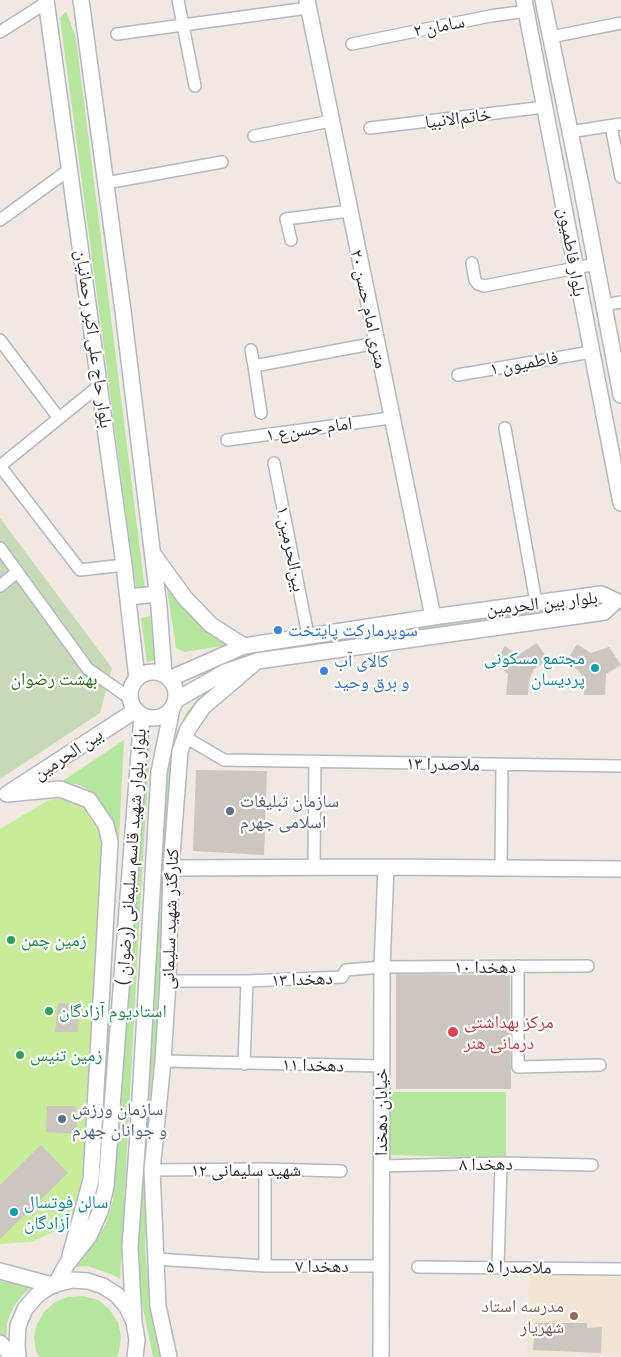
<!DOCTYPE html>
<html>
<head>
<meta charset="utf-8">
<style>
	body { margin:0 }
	canvas { display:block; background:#efe9e1 }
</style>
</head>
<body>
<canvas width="621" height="1357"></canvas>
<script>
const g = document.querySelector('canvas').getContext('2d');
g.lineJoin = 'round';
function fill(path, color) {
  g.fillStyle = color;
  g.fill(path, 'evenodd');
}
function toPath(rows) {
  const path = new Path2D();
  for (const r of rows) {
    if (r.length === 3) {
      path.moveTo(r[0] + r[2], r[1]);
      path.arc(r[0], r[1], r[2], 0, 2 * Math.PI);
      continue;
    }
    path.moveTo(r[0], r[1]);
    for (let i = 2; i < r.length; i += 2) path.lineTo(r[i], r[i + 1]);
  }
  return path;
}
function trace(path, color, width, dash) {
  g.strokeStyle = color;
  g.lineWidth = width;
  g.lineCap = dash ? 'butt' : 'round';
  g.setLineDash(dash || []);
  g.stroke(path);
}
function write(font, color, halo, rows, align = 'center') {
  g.font = font + ' Ubuntu,"Noto Naskh Arabic",sans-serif';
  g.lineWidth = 4.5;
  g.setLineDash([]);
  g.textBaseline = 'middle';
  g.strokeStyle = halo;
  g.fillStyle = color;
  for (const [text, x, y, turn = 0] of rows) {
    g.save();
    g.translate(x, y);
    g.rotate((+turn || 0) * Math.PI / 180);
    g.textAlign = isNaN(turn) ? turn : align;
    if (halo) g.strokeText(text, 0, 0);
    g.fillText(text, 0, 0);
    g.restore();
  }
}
fill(toPath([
	[529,1275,621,1277,621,1354,527,1355]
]), '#f0e6d1');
fill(toPath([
	[66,11,76,38,145,590,136,588,60,18],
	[166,582,205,630,228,645,184,652,176,648],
	[597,600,601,603,599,608,298,651,289,648,298,643],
	[150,616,156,660,147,662,141,618],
	[233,672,183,731,168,854,147,1192,145,1249,149,1293,162,1357,153,1357,140,1293,139,1234,153,993,169,756,176,734,186,713,198,698,213,685],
	[124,740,101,1180,85,1235,110,822,94,793,80,785,61,782],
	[147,741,150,747,141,890,120,1279,111,1274,87,1266,74,1267,75,1262,97,1237,106,1224,113,1201,134,880],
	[389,1092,506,1092,506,1158,390,1155],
	[0,1281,31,1286,16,1303,10,1314,7,1324,6,1341,0,1334],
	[83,1296,98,1300,109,1309,118,1322,121,1336,119,1351,117,1357,39,1357,36,1351,34,1337,37,1324,44,1312,55,1302,68,1297]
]), '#b6e59e');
fill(toPath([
	[0,518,112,668,100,713,0,779]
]), '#c8d9b8');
fill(toPath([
	[65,796,84,806,103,828,90,1181,78,1208,58,1230,31,1242,0,1244,0,829,47,801]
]), '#c9ec9a');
fill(toPath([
	[537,643,548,660,534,669,529,681,528,695,506,695,508,674,495,663,505,646,518,655],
	[577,644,591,653,609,647,621,665,606,674,605,695,584,695,584,679,579,671,566,662],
	[196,770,267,771,264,855,193,851],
	[396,974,510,975,511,1089,396,1089],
	[58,1003,79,1004,78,1032,55,1032],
	[47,1106,76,1106,77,1134,46,1132],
	[41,1145,68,1173,0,1239,0,1185],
	[535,1323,587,1323,587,1328,602,1327,601,1353,533,1350]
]), '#cbc7bf');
const street = toPath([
	[178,0,195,86],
	[0,32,47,2],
	[117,34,308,8],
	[551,37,621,23],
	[352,44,490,16,527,11],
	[611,126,621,177],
	[370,128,545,107],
	[570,132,621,124],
	[254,136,331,121],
	[106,183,222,162],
	[0,220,70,169],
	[291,240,286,219,349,211],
	[472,263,475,280,478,284,484,286,596,264],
	[604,305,621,302],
	[0,340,58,417],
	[251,350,254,366],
	[458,375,591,352],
	[100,385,0,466,80,570,124,565],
	[261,413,254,366,376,343],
	[505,428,536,602],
	[227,440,391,418],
	[274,463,308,635],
	[0,548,88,669,131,699],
	[0,586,17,572],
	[185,737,224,760,621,766],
	[314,867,315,762],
	[501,868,502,765],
	[518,966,518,1067,600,1065],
	[168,981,247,981,342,977,346,970,382,967,588,966],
	[163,1061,381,1066],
	[244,1064,247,981],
	[381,1166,501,1163,592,1165],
	[152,1170,265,1169,341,1171],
	[155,1259,265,1266,380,1266],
	[265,1266,265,1169],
	[418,1267,621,1269],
	[498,1267,501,1163]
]);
const secondary = toPath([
	[46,0,124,565,137,679],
	[81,0,123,311,159,607,164,674],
	[307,0,433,617],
	[524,0,621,503],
	[543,0,581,185,621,395],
	[153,554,185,598,211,625,244,646],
	[128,597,157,594],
	[153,695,23],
	[169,679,244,646,433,617,601,594,616,601],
	[176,700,225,672,257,661,591,614,604,612,616,601],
	[10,792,136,710],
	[7,794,60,789,89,800,106,825,110,842,91,1180,70,1256],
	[171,868,386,867,621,869],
	[0,1271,52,1285],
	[55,1285,67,1264,89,1236,100,1212,106,1186,142,715],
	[134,1322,130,1247,138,1134,159,772,172,708],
	[0,1343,13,1357],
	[18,1357,17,1344,18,1326,25,1309,37,1295,52,1285,72,1280,88,1281,103,1286,117,1295,127,1307,134,1322,137,1340,135,1357],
	[169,1357,158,1306,152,1170,163,1061,168,981,171,868,180,751,188,729,203,707,257,661],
	[381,1357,382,967,386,867]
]);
trace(street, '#b4b7c1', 14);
trace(secondary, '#b4b7c1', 18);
trace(street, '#fff', 11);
trace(secondary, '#fff', 15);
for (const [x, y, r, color] of [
	[278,630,5,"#3f7fe0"],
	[595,668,5,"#0f9aa8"],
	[324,671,5,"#3f7fe0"],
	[230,811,5,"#5c6f8a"],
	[11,940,5,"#2e9e5b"],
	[49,1011,5,"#2e9e5b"],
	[453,1032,6,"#e0444e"],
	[20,1055,5,"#2e9e5b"],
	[62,1119,5,"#5c6f8a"],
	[14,1212,5,"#0f9aa8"],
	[574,1316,5,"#8d6e63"]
]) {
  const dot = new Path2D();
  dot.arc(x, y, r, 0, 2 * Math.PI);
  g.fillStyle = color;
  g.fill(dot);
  trace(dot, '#fff', 2);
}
write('18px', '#2e2e2e', '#fff', [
	["سامان ۲",439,26,-11],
	["خاتم‌الانبیا",458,118,-7],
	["بلوار فاطمیون",572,252,80],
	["۲۰ متری امام حسن",369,309,78],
	["بلوار حاج علی اکبر رحمانیان",94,339,82],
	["فاطمیون ۱",524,363,-10],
	["امام حسن‌ع ۱",309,429,-8],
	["بین‌الحرمین ۱",291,549,79],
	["بلوار بین الحرمین",542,603,-6],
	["بین الحرمین",68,754,-33],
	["ملاصدرا ۱۳",443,764,1],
	["بلوار بلوار شهید قاسم سلیمانی (رضوان )",131,857,-86],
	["کنارگذر شهید سلیمانی",170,919,-88],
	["دهخدا ۱۰",485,967],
	["دهخدا ۱۳",302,979,-2],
	["دهخدا ۱۱",313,1065,1],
	["خیابان دهخدا",381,1112,-90],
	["دهخدا ۸",486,1164,-1],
	["شهید سلیمانی ۱۲",246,1170],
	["دهخدا ۷",322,1266],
	["ملاصدرا ۵",519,1267,1]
]);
write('18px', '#366cbe', '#fff', [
	["سوپرمارکت پایتخت",288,630],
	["کالای آب",334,661],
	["و برق وحید",334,682]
], 'left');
write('18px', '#0d838f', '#fff', [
	["مجتمع مسکونی",585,658],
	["پردیسان",585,679],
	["سالن فوتسال",24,1202,"left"],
	["آزادگان",24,1223,"left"]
], 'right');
write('18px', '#2c6e1b', '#fff', [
	["بهشت رضوان",54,679]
]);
write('18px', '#4e5e75', '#fff', [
	["سازمان تبلیغات",240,801],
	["اسلامی جهرم",240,822],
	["سازمان ورزش",72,1109],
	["و جوانان جهرم",72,1130]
], 'left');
write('18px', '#27864d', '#fff', [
	["زمین چمن",21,940],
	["استادیوم آزادگان",59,1011],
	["زمین تنیس",30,1055]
], 'left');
write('18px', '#be3a42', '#fff', [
	["مرکز بهداشتی",464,1022],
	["درمانی هنر",464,1043]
], 'left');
write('18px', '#785e54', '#fff', [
	["مدرسه استاد",564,1306],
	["شهریار",564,1327]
], 'right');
</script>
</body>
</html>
